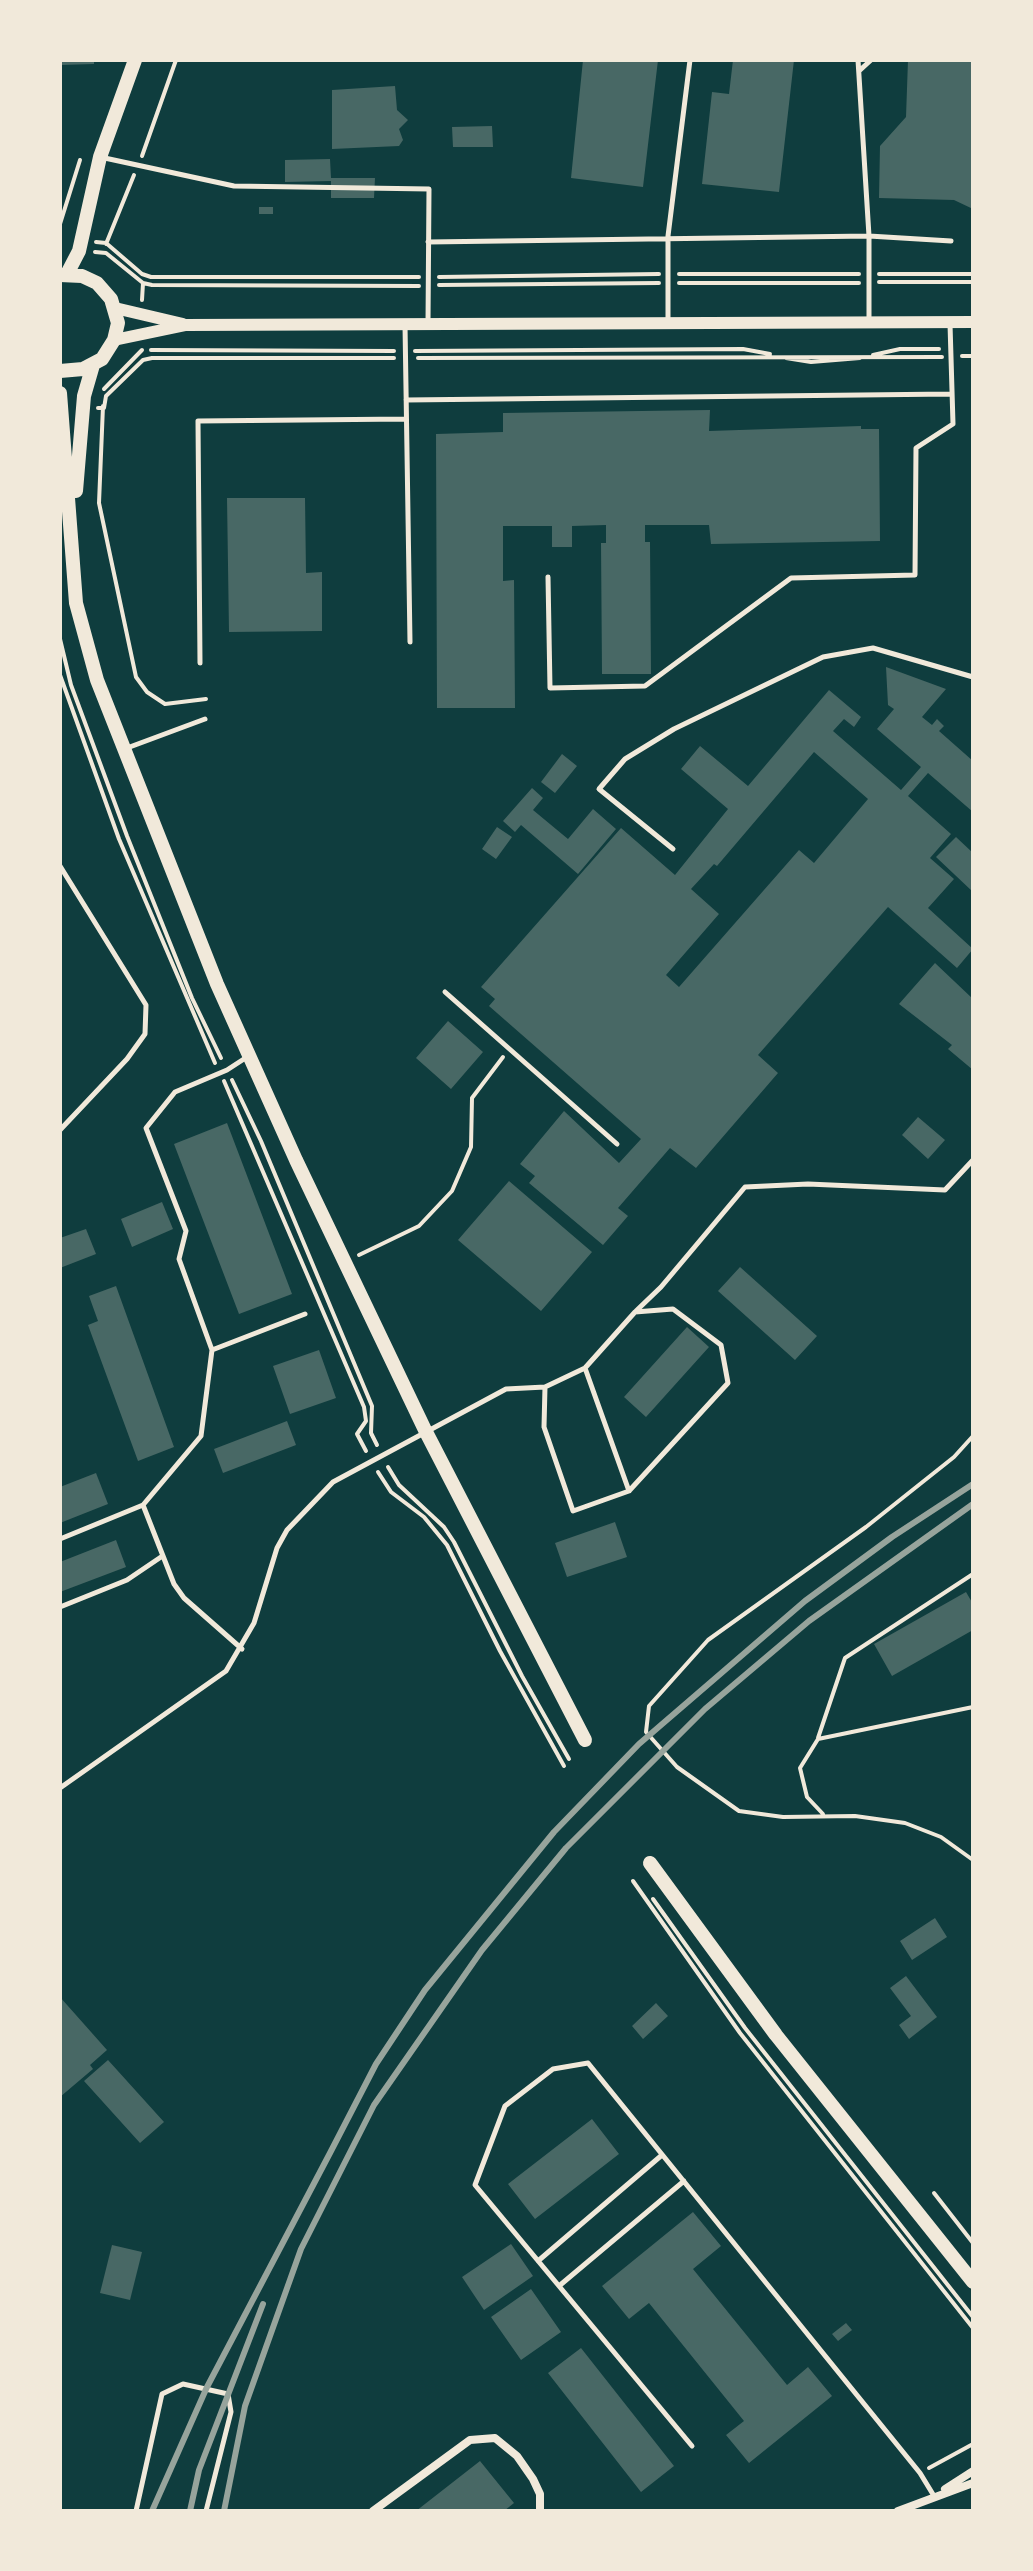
<!DOCTYPE html>
<html>
<head>
<meta charset="utf-8">
<style>
	body { margin:0 }
	#map { position:relative; width:1033px; height:2571px; overflow:hidden; background:#0f3d3e; font-family:Signika,sans-serif }
	canvas { display:block }
	.frame { position:absolute; inset:0; border:62px solid #f1e9da; pointer-events:none }
</style>
</head>
<body>
<div id="map">
<canvas width="1033" height="2571"></canvas>
<div class="frame"></div>
</div>
<script>
const g = document.querySelector('canvas').getContext('2d');
g.lineJoin = 'round';
function fill(path, color) {
  g.fillStyle = color;
  g.fill(path, 'evenodd');
}
function toPath(rows) {
  const path = new Path2D();
  for (const r of rows) {
    path.moveTo(r[0], r[1]);
    for (let i = 2; i < r.length; i += 2) path.lineTo(r[i], r[i + 1]);
  }
  return path;
}
function trace(path, color, width, dash) {
  g.strokeStyle = color;
  g.lineWidth = width;
  g.lineCap = dash ? 'butt' : 'round';
  g.setLineDash(dash || []);
  g.stroke(path);
}
fill(toPath([
	[60,60,94,60,94,64,60,65],
	[583,60,658,60,643,187,571,178],
	[733,60,794,60,779,192,702,184,712,92,729,94],
	[908,60,973,60,973,209,954,200,879,198,880,146,906,117],
	[395,86,397,110,408,120,399,129,403,140,399,146,332,149,332,90],
	[492,126,493,147,453,147,452,127],
	[330,159,331,178,375,178,374,198,331,198,331,181,285,182,285,160],
	[259,207,273,207,273,214,259,214],
	[710,410,709,431,861,426,861,429,879,429,880,541,711,544,709,525,645,525,645,542,650,542,651,674,602,674,601,543,606,543,606,525,572,526,572,547,552,547,552,526,503,526,503,581,514,580,515,708,437,708,436,434,503,432,503,413],
	[227,498,305,498,306,573,322,572,322,631,229,632],
	[886,667,946,689,922,717,932,725,937,719,944,726,939,731,973,761,973,812,928,773,908,796,951,834,930,858,954,879,928,908,973,949,957,968,888,907,758,1055,778,1073,696,1168,670,1148,618,1208,628,1216,603,1245,529,1183,535,1176,520,1164,564,1111,619,1163,641,1139,489,1006,495,999,481,987,621,828,675,875,728,809,681,769,700,746,748,786,829,690,861,717,854,727,844,719,833,731,901,790,921,767,877,729,894,709,888,705],
	[814,752,868,799,814,863,799,850,679,987,666,975,719,914,691,889,714,864,717,866],
	[562,754,577,766,555,793,541,782],
	[532,788,543,798,533,810,568,839,593,809,616,829,578,874,521,825,515,832,503,821],
	[497,827,512,837,496,859,482,849],
	[956,837,973,853,973,892,936,857],
	[935,963,973,999,973,1070,948,1049,952,1045,899,1004],
	[448,1021,483,1052,451,1089,416,1058],
	[918,1117,945,1140,928,1159,902,1135],
	[227,1123,292,1294,239,1314,174,1144],
	[509,1181,592,1252,541,1311,458,1240],
	[162,1202,173,1229,132,1247,121,1219],
	[86,1229,96,1254,60,1268,60,1238],
	[740,1267,817,1336,795,1360,718,1291],
	[116,1286,174,1447,138,1461,88,1325,98,1321,89,1296],
	[687,1327,709,1347,646,1417,624,1397],
	[319,1350,336,1398,290,1414,273,1366],
	[287,1421,296,1445,223,1473,214,1449],
	[96,1473,108,1504,60,1523,60,1487],
	[615,1522,627,1557,567,1577,555,1543],
	[116,1540,126,1567,60,1592,60,1562],
	[966,1592,973,1604,973,1630,892,1676,874,1644],
	[935,1918,947,1937,912,1960,900,1941],
	[906,1976,937,2017,909,2039,899,2025,911,2016,890,1988],
	[60,1997,107,2050,90,2065,93,2069,60,2097],
	[656,2003,668,2016,643,2039,632,2026],
	[108,2060,164,2122,140,2143,84,2081],
	[592,2119,619,2154,535,2219,508,2184],
	[693,2212,721,2246,693,2269,787,2385,808,2367,832,2396,749,2463,726,2435,744,2421,649,2303,629,2319,602,2286],
	[511,2244,533,2276,484,2310,462,2277],
	[112,2245,142,2252,130,2300,100,2293],
	[531,2289,561,2332,521,2360,491,2317],
	[846,2323,852,2330,838,2341,832,2334],
	[581,2348,674,2466,641,2492,548,2373],
	[480,2461,514,2503,504,2511,416,2511]
]), '#486865');
trace(toPath([
	[142,156,176,60],
	[60,224,80,160],
	[96,242,106,243,142,274,151,277,419,277],
	[106,244,134,175],
	[95,252,106,253,143,283,152,285,419,286],
	[679,274,859,274],
	[879,274,973,274],
	[439,277,659,274],
	[879,282,973,282],
	[679,283,859,283],
	[439,285,659,283],
	[142,300,143,283],
	[151,350,394,351],
	[415,351,743,349,770,354],
	[873,355,900,349,939,349],
	[962,356,973,356],
	[418,358,942,357],
	[786,358,811,362,860,358],
	[104,389,142,350],
	[103,406,99,503,136,677,147,692,165,704,206,699],
	[98,408,104,408,106,396,143,360,152,358,394,358],
	[60,639,71,685,127,836,192,998,221,1058],
	[60,675,119,839,215,1063],
	[232,1080,261,1141,372,1406,371,1433,377,1445],
	[224,1081,364,1407,366,1421,357,1434,366,1451],
	[359,1255,419,1226,452,1191,471,1147,472,1098,503,1057],
	[973,1436,954,1457,866,1527,708,1640,649,1706,646,1732,677,1767,739,1811,783,1817,855,1816,905,1823,941,1837,973,1860],
	[388,1467,399,1485,444,1527,454,1542,522,1676,569,1759],
	[378,1472,391,1492,424,1517,447,1545,500,1651,564,1766],
	[818,1738,845,1658,973,1574],
	[823,1814,807,1797,800,1768,818,1739,973,1707],
	[633,1881,740,2033,973,2328],
	[653,1899,745,2028,973,2317],
	[934,2193,973,2243],
	[929,2468,973,2444]
]), '#f1e9da', 4);
trace(toPath([
	[858,60,869,236,869,322],
	[859,71,871,60],
	[100,157,234,186,429,189,428,323],
	[428,242,869,236,951,241],
	[668,322,668,236,690,60],
	[405,325,410,642],
	[406,400,951,394],
	[548,577,550,688,645,686,791,578,915,575,916,448,953,424,950,324],
	[200,663,198,421,406,419],
	[127,748,205,719],
	[673,849,599,789,625,759,674,729,823,657,873,648,973,677],
	[60,866,146,1005,145,1034,127,1059,60,1130],
	[445,992,617,1144],
	[636,1311,661,1287,745,1187,808,1184,945,1190,973,1160],
	[212,1350,305,1314],
	[585,1368,545,1387,544,1427,573,1511,629,1491,728,1383,721,1345,673,1309,635,1312,585,1368,629,1491],
	[60,1539,143,1505],
	[60,1607,127,1580,161,1557],
	[242,1649,184,1598,174,1584,143,1505,201,1436,212,1350,179,1259,186,1231,146,1128,175,1092,227,1070,247,1057],
	[60,1788,226,1671,254,1623,277,1548,287,1530,333,1482,506,1389,545,1387],
	[538,2261,662,2155],
	[559,2286,684,2181],
	[692,2446,475,2185,505,2106,553,2069,588,2063,920,2473,934,2496],
	[136,2511,162,2394,183,2384,228,2394,231,2412,206,2511]
]), '#f1e9da', 5);
trace(toPath([
	[945,2489,973,2471],
	[373,2511,470,2440,495,2438,517,2456,533,2479,540,2494,540,2511],
	[898,2511,973,2483]
]), '#f1e9da', 8);
trace(toPath([
	[115,308,183,324],
	[114,340,186,325,973,322]
]), '#f1e9da', 12);
trace(toPath([
	[67,274,79,251,100,157,135,60],
	[60,275,82,276,97,283,111,299,118,323,114,340,102,359,83,369,60,371],
	[60,393,76,603,97,680,217,984,296,1160,425,1430,585,1740],
	[76,491,84,396,93,365],
	[650,1863,776,2035,973,2282]
]), '#f1e9da', 14);
trace(toPath([
	[152,2511,207,2387,330,2153,376,2064,425,1990,554,1832,639,1744,805,1601,892,1537,973,1484],
	[190,2511,199,2470,263,2304],
	[224,2511,245,2406,301,2249,374,2105,482,1950,566,1848,705,1709,809,1621,973,1504]
]), '#97a49c', 6);
</script>
</body>
</html>
